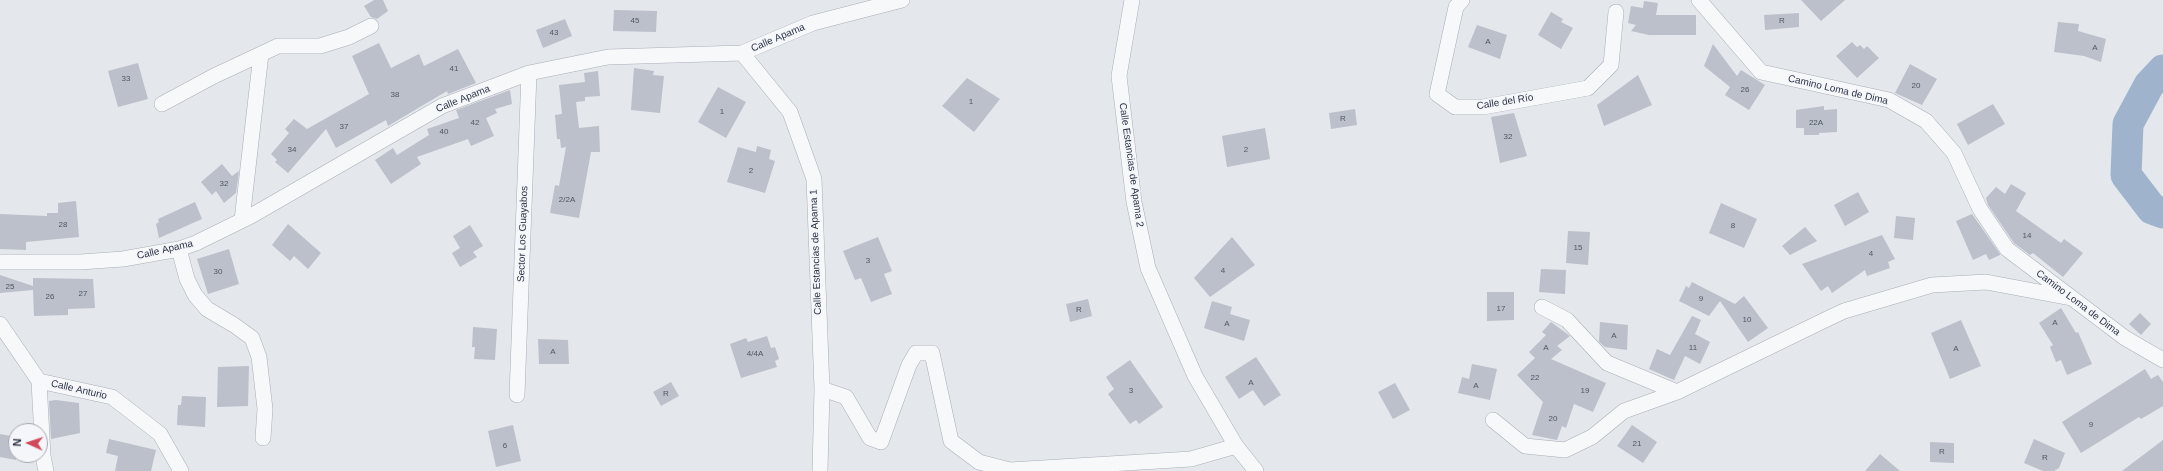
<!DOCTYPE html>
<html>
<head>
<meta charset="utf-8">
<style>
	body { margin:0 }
	#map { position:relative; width:2163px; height:471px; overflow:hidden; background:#e4e7ec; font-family:Arial,sans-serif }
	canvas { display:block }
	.north { position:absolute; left:8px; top:423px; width:40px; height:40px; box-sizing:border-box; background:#f4f6f9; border:1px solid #a4a8b1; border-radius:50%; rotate:273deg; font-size:11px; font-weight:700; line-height:16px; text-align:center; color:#2b3445 }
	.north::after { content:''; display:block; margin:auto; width:14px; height:18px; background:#d1495b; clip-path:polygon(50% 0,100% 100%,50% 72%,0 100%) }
</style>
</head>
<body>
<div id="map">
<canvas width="2163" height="471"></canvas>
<div class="north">N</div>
</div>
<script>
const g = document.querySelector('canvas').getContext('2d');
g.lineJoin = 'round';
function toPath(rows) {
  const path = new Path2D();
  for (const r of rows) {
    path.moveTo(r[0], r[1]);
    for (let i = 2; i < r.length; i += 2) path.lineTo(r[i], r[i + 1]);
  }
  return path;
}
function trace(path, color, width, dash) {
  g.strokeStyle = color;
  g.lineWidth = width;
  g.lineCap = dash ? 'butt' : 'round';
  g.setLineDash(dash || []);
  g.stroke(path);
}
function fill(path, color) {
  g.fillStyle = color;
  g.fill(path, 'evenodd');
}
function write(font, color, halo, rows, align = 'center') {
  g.font = font + ' Arial,sans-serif';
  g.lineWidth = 3.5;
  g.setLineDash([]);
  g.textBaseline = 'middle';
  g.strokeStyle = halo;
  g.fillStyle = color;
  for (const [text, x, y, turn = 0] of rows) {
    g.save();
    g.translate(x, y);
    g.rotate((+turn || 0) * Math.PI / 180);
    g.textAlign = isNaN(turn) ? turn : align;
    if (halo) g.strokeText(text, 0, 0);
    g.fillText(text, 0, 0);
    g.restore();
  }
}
trace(toPath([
	[2163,70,2149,85,2128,124,2126,175,2152,209,2163,213]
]), '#9fb4cc', 31);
fill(toPath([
	[374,0,383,0,388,11,377,19,371,17,364,6],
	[1801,0,1845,0,1821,21],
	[1644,1,1658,3,1656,15,1696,15,1696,35,1649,35,1631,31,1636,25,1628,23,1631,6,1643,8],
	[614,10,657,11,656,32,613,31],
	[1551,12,1563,19,1561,22,1573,28,1561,49,1538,35],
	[1799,13,1799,27,1765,30,1764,15],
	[565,19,572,36,543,48,536,30],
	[2058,22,2079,24,2078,31,2106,39,2101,62,2084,56,2054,52],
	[1477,25,1507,35,1500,59,1468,47],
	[1852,42,1857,47,1860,45,1864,49,1867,46,1879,58,1857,78,1836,56],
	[379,43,391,68,419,54,424,66,458,49,476,83,448,94,447,91,388,126,386,120,336,148,326,129,288,173,275,162,277,160,271,154,289,133,285,129,294,119,307,129,369,94,352,56],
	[1713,44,1737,76,1741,70,1765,85,1749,110,1725,95,1730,87,1704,66],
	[138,63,148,99,118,107,108,71],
	[1910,64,1937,79,1922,105,1895,93],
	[634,68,654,71,653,75,664,76,660,113,631,110],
	[598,71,600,96,585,97,585,101,576,102,579,128,599,126,600,152,591,152,579,218,550,213,555,185,559,186,566,147,561,148,560,139,557,139,555,115,562,114,559,85,585,82,584,73],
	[1638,75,1652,105,1604,126,1597,105],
	[967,78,1000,99,974,132,942,106],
	[718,87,746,102,726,138,698,122],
	[510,90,512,104,495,109,497,113,486,118,494,136,471,146,468,139,417,157,421,164,391,184,375,160,393,148,397,155,429,135,427,129,459,118,456,110],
	[1993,104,2005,124,1968,145,1957,124],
	[1824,106,1824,110,1837,109,1837,132,1819,133,1819,135,1804,135,1804,128,1796,128,1796,110],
	[1355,109,1357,125,1331,129,1329,113],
	[1514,113,1527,156,1500,163,1491,117],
	[1265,128,1270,159,1227,167,1222,136],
	[757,146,771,150,769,159,775,161,765,193,727,182,738,147,756,152],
	[222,164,232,176,239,171,236,193,224,203,216,191,212,195,201,182],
	[2011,184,2026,193,2016,211,2061,243,2064,239,2083,253,2063,277,2033,253,2030,255,2014,243,1988,205,1986,198,1996,187,2005,194],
	[1858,192,1869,212,1845,226,1834,205],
	[76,201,79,237,26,242,26,250,0,249,0,214,47,216,47,213,58,213,58,203],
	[195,202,202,219,159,238,156,224,159,222,158,219],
	[1721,203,1757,219,1744,248,1709,233],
	[1972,214,2000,254,2000,255,1989,260,1986,254,1973,260,1956,221],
	[1896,216,1915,218,1913,240,1894,238],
	[288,224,321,253,308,269,294,256,290,261,272,245],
	[470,225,483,246,473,252,477,257,460,267,452,253,460,248,453,236],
	[1805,227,1817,241,1790,255,1782,246],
	[1568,231,1590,232,1588,265,1566,263],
	[1882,235,1895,259,1888,262,1890,268,1867,276,1865,270,1832,293,1828,286,1821,291,1802,264],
	[878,237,892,271,884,274,892,294,871,302,861,278,855,280,843,251],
	[1232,237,1255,265,1210,297,1194,278],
	[229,249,239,284,208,294,197,259],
	[1541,269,1566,270,1565,294,1539,292],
	[0,275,33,286,33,278,93,279,95,308,68,309,68,315,34,316,33,290,0,293],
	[1692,282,1735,304,1744,296,1768,328,1748,342,1720,301,1709,316,1679,301,1686,286,1689,288],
	[1487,292,1514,292,1514,320,1487,321],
	[1088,299,1092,316,1070,322,1066,304],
	[1212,301,1232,307,1230,314,1250,320,1244,341,1204,328],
	[2061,308,2076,333,2078,332,2092,364,2067,375,2061,360,2056,362,2050,347,2053,345,2039,323],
	[2140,313,2151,324,2141,335,2129,324],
	[1692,316,1701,320,1695,334,1710,342,1700,364,1685,356,1674,380,1649,369,1657,349,1670,355],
	[1961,320,1981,366,1950,379,1931,333],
	[1551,322,1570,336,1557,346,1562,350,1551,359,1606,383,1593,412,1574,404,1566,428,1562,426,1557,440,1532,435,1543,402,1517,375,1535,358,1529,352,1546,335,1542,332],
	[1600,322,1628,325,1627,350,1605,347,1599,342],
	[473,327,497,329,495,360,474,359,475,347,472,347],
	[767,336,771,348,775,347,779,359,775,361,777,367,741,378,730,344,746,338,748,342],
	[538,339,568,340,569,364,539,364],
	[1256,357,1281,395,1264,406,1253,390,1239,399,1225,377],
	[1130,360,1163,407,1139,424,1136,420,1130,424,1108,394,1114,389,1106,377],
	[1472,364,1497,369,1490,400,1458,393,1462,377,1469,379],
	[249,366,248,406,217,407,218,367],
	[2145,369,2151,379,2158,375,2163,382,2163,406,2141,419,2139,417,2081,453,2062,422],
	[671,382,679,396,661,406,653,392],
	[1395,383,1410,410,1393,419,1378,392],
	[182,396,206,397,205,427,177,425,178,405,181,405],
	[56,400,79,403,80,433,51,439,49,401],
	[513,425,521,461,496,467,488,431],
	[1632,425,1657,442,1643,463,1617,446],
	[0,434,16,437,16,460,0,457],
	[109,439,156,450,151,471,115,471,118,456,106,453],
	[2034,439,2065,453,2059,468,2054,471,2043,471,2024,463],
	[2163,440,2163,471,2122,471],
	[1930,442,1954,443,1954,463,1930,462],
	[1880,454,1900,471,1865,471]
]), '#bbc0ca');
const street = toPath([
	[1132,0,1119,76,1134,202,1148,268,1195,376,1236,446,1256,471],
	[1462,0,1456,7,1437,94,1455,107,1483,107,1588,88,1611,65,1616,12],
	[1699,0,1761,72,1889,100,1926,121,1954,153,1980,209,2007,249,2125,338,2163,360],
	[742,53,790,112,814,179,822,389,820,471],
	[162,104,214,76,278,46,320,46,349,37,371,26],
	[242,220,261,54],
	[179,249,187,279,195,295,207,309,234,325,252,338,259,357,265,409,263,438],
	[0,262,80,262,123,259,179,249,196,243,251,216,442,106,529,73,608,57,742,53,813,23,902,0],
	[1542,307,1567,320,1607,363,1677,392],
	[0,324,39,381,112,397,160,434,181,471],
	[39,381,43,456,46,471],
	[822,389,846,397,870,438,881,442,909,365,916,353,932,353,951,441,979,462,1010,470,1191,459,1236,446],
	[517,395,529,73],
	[1493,420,1525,446,1565,450,1592,437,1624,411,1677,392,1827,319,1844,311,1932,285,1986,282,2071,298]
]);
trace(street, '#a9aeb7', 16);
trace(street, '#f7f8fa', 15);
write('8px', '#4f5766', null, [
	["45",635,21],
	["R",1782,21],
	["43",554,33],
	["A",1488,42],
	["A",2095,48],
	["41",454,69],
	["33",126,79],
	["20",1916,86],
	["26",1745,90],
	["38",395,95],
	["1",971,102],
	["1",722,112],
	["R",1343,119],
	["42",475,123],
	["22A",1816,123],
	["37",344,127],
	["40",444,132],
	["32",1508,137],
	["34",292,150],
	["2",1246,150],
	["2",751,171],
	["32",224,184],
	["2/2A",567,200],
	["28",63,225],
	["8",1733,226],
	["14",2027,236],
	["15",1578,248],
	["4",1871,254],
	["3",868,261],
	["4",1223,271],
	["30",218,272],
	["25",10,287],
	["27",83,294],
	["26",50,297],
	["9",1701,299],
	["17",1501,309],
	["R",1079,310],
	["10",1747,320],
	["A",2055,323],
	["A",1227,324],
	["A",1614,336],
	["A",1546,348],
	["11",1693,348],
	["A",1956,349],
	["A",553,352],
	["4/4A",755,354],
	["22",1535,378],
	["A",1251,383],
	["A",1476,386],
	["3",1131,391],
	["19",1585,391],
	["R",666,394],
	["20",1553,419],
	["9",2091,425],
	["21",1637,444],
	["6",505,446],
	["R",1942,452],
	["R",2045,458]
]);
write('10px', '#2b3445', '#f4f6f9', [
	["Calle Apama",778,38,-23],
	["Camino Loma de Dima",1838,90,13],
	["Calle Apama",463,99,-22],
	["Calle del Río",1505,102,-9],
	["Calle Estancias de Apama 2",1131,165,82],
	["Sector Los Guayabos",523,234,-88],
	["Calle Apama",165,250,-13],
	["Calle Estancias de Apama 1",816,252,-92],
	["Camino Loma de Dima",2078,303,37],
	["Calle Anturio",79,390,13]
]);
</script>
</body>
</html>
